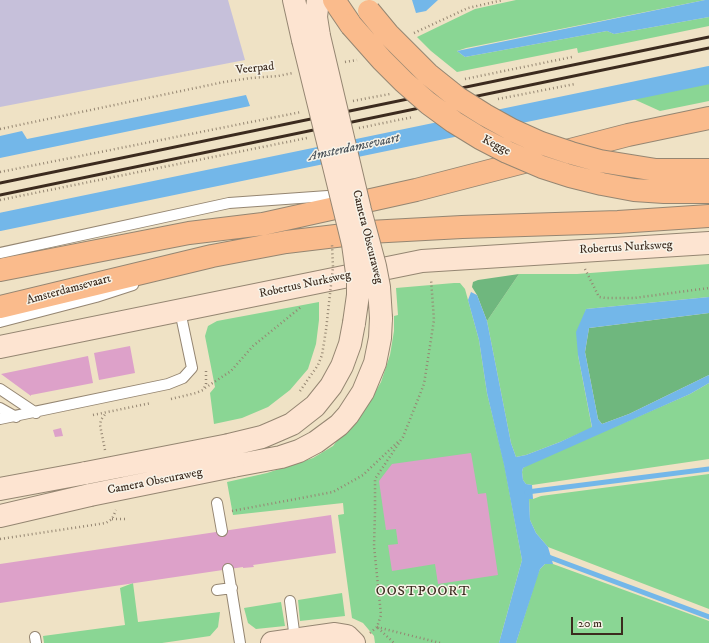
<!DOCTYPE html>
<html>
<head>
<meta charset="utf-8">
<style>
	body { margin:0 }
	#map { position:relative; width:709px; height:643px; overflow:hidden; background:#efe2c5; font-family:"IM FELL DW Pica",serif }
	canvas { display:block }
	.scale { position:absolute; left:571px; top:617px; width:52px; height:18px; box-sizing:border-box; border:2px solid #3b2a1e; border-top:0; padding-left:5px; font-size:12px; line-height:14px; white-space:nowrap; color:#3b2a1e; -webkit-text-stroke:3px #f7f3e8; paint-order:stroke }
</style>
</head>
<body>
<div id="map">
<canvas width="709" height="643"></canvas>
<div class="scale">20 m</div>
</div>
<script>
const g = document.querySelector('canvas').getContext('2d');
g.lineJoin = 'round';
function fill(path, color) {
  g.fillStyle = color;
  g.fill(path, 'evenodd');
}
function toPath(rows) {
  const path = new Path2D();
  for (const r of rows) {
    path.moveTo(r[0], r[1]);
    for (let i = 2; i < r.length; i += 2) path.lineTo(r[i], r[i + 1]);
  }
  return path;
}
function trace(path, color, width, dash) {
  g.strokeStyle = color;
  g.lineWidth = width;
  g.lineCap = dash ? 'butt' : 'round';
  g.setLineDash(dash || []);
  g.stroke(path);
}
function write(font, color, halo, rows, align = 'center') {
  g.font = font + ' "IM FELL DW Pica",serif';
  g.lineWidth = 3;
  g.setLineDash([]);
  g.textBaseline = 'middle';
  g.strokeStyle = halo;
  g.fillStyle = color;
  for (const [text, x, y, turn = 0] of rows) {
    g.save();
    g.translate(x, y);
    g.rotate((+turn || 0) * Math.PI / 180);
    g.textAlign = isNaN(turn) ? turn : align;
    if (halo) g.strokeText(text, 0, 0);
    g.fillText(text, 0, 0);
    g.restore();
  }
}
fill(toPath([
	[0,0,228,0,245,60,0,107]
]), '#c6c0da');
fill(toPath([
	[516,0,705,0,466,48,457,51,465,57,607,31,614,34,709,17,709,26,578,53,577,48,457,72,431,51,417,37,475,9],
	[709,82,709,101,660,111,629,97],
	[709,264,709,297,586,309,578,355,592,428,560,442,526,455,516,457,511,443,487,321,519,274,577,274],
	[454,283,460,283,465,289,479,340,487,393,504,463,522,560,499,643,375,643,374,636,363,623,352,618,338,515,344,514,343,503,233,515,227,482,267,473,313,458,333,446,346,428,364,411,381,382,390,355,394,331,394,316,398,315,396,288],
	[319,302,319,320,316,344,308,369,290,390,268,407,242,418,214,424,210,393,215,387,205,336,208,326,217,321],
	[709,383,709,459,532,485,526,484,523,480,522,472,523,468,529,464,690,394],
	[709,474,709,609,548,547,536,533,530,520,529,498,533,499,541,496],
	[545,564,553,564,709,621,709,643,516,643,537,576,540,569],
	[133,583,138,622,220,612,218,627,210,636,162,643,44,643,43,636,125,625,120,588],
	[342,593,345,616,300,621,298,600],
	[281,602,285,626,256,629,248,623,244,608]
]), '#8ad694');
fill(toPath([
	[519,274,487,321,477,295,472,287,473,282,478,280],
	[709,313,709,375,629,414,602,424,598,419,585,352,589,328]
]), '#6fb77e');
fill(toPath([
	[412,0,438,0,426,11,416,13],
	[705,0,709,0,709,17,614,34,607,31,465,57,457,51],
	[246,95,250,106,0,158,0,136,22,131,27,139],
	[471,292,477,295,487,321,511,443,516,457,526,455,560,442,592,427,578,355,576,332,586,309,709,297,709,313,589,328,585,352,598,419,602,424,629,414,709,375,709,383,690,394,523,468,522,472,523,480,526,484,532,485,533,499,529,499,530,520,536,533,548,547,553,564,545,564,540,569,516,643,499,643,522,560,504,465,487,393,479,340,468,300]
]), '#73b7e9');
trace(toPath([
	[527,492,709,469],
	[546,556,709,617]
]), '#73b7e9', 5);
trace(toPath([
	[0,222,709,75]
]), '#73b7e9', 18);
fill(toPath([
	[130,346,135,373,99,380,94,353],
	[88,356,93,383,31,395,31,396,1,374],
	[61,428,63,436,55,437,53,430],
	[471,453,478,494,486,493,498,575,438,584,435,564,392,571,388,545,398,544,396,529,386,530,379,481,392,464],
	[331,515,336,553,253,565,254,567,243,568,243,567,0,603,0,564]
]), '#dda1c9');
const lane = toPath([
	[0,253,229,203,342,195],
	[0,322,96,297,133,285],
	[0,389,36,413],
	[0,408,16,417],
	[0,419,168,384,183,378,192,368,180,311],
	[217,503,222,531],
	[228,569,240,643],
	[217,590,232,588],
	[290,601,295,639],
	[35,637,36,643]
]);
const secondary = toPath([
	[294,0,303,40],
	[318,0,316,17,319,36],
	[0,347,422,261,709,243],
	[229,445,262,437,276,431,292,424,315,406,331,386,342,366,350,344,354,323],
	[233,466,281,457,299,451,316,442,339,425,348,415,363,392,375,363,380,338,381,318],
	[0,489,86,473],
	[0,516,90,495],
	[272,643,335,634,347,636,354,643]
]);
const primary = toPath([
	[334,0,351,25],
	[0,270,189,233,263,224,416,190,628,135,709,118],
	[0,307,212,256,286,242,369,232,462,227,618,222,709,216]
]);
trace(lane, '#958672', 12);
trace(secondary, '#958672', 24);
trace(primary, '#958672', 24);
trace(toPath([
	[414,33,468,8,503,0],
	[345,62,357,60],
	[465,79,572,57],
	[498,99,575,84],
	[353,101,390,94],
	[359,128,413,117],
	[0,129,224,82,251,78,278,76,293,73],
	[0,172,301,112],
	[0,200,307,138],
	[585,269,599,297,606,298,634,298,709,288],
	[205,388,231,371,253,346,301,307],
	[300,391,318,365,322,355,326,330],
	[171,399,196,393,203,390,206,384,206,371],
	[93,415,151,403],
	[105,450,100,425,101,420,106,413],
	[232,511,333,492,363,475,400,440],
	[112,519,128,519],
	[0,539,106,523,112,519,116,510],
	[377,627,440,643],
	[378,628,394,643],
	[370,633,377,627,381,615,374,546,375,512,375,479,403,437,424,384,434,320,431,279]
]), '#958672', 2.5, [1, 3]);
trace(lane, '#fff', 10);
trace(secondary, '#fde4d1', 22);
trace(primary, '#fabb8c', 22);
trace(toPath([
	[0,183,709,37],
	[0,195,709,48]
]), '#3b2a1e', 3);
const secondaryBridge = toPath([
	[319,36,360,210,375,266,379,287,381,318],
	[303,40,353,244,358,280,358,295,354,323],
	[86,473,229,445],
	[90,495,233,466]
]);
const primaryBridge = toPath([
	[369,11,388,34,428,74,458,98,485,115,512,130,541,143,571,153,600,161,656,170,709,170],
	[351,25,382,60,404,82,428,103,454,122,480,138,507,152,542,167,570,176,602,184,634,190,664,192,709,192]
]);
trace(secondaryBridge, '#958672', 24, []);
trace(primaryBridge, '#958672', 24, []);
trace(toPath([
	[326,330,333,267,332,245]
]), '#958672', 2.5, [1, 3]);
trace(secondaryBridge, '#fde4d1', 22);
trace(primaryBridge, '#fabb8c', 22);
write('12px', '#3b2a1e', '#f7f3e8', [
	["Veerpad",255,69,-6],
	["Kegge",496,146,27],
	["Camera Obscuraweg",367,237,76],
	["Robertus Nurksweg",626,248,-3],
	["Robertus Nurksweg",305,285,-12],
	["Amsterdamsevaart",69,290,-15],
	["Camera Obscuraweg",155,482,-11]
]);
write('italic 13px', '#4c545b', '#f7f3e8', [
	["Amsterdamsevaart",354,148,-12]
]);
g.letterSpacing = '1px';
write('14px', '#3b2a1e', '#f7f3e8', [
	["OOSTPOORT",423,592]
]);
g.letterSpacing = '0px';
</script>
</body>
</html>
